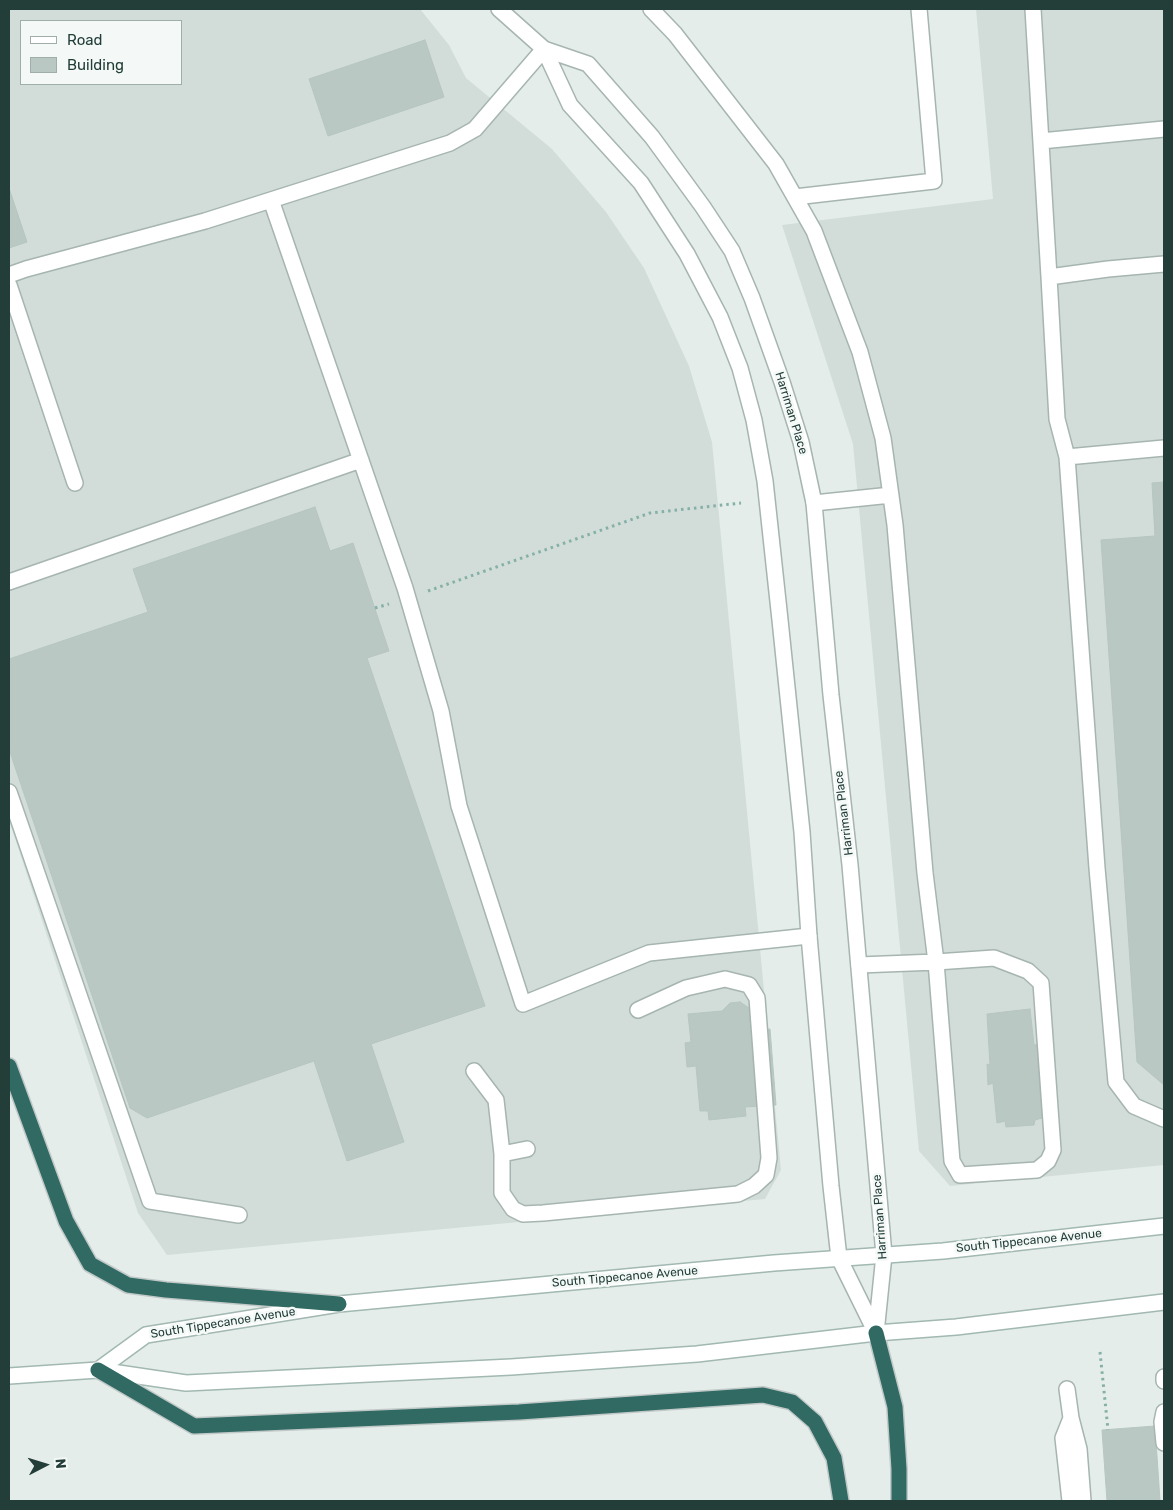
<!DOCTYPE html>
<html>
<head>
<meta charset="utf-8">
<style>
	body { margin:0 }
	#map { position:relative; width:1173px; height:1510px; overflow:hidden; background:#e4ede9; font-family:Rubik,sans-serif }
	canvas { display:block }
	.frame { position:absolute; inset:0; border:10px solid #233e39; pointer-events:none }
	.legend { position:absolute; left:20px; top:20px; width:162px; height:65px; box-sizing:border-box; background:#f4f9f7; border:1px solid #a0aeab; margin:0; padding:6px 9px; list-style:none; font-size:15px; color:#233e39 }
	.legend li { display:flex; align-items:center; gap:10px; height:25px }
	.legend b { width:25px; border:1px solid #a0aeab }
	.north { position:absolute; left:20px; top:1440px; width:50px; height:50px; -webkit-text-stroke:4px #f4f9f7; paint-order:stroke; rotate:85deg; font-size:14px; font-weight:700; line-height:20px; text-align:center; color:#233e39 }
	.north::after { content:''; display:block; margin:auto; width:18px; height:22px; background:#233e39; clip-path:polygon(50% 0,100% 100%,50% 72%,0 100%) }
</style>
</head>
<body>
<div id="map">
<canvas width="1173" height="1510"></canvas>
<div class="frame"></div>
<ul class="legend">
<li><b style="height:6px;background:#fff"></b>Road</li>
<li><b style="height:14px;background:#b9c8c3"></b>Building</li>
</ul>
<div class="north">N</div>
</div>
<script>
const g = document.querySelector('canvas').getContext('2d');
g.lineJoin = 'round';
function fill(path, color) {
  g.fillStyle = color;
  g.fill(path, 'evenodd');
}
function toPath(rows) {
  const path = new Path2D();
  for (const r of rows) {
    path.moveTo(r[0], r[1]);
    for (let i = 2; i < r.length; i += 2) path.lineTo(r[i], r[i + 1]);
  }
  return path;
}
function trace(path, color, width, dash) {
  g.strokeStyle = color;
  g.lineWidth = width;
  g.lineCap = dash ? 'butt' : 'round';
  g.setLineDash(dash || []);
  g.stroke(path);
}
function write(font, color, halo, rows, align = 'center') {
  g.font = font + ' Rubik,sans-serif';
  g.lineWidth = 5;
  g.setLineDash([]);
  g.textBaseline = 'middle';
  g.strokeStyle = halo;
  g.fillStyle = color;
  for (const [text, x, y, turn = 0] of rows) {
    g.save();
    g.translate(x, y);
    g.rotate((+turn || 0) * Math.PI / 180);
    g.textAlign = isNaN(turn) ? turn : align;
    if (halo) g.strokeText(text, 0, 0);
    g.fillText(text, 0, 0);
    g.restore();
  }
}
fill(toPath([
	[9,9,420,9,449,45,466,78,552,149,606,212,644,268,689,366,712,442,781,1170,765,1199,167,1255,138,1213,9,820],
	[21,21,181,21,181,84,21,84],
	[976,9,1164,9,1164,1165,950,1186,919,1151,853,444,782,225,993,199]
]), '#d2ddd9');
const building = toPath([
	[425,40,444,97,328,136,309,79,425,40],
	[9,188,27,242,9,248,9,188],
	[1164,482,1164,1085,1137,1062,1101,540,1155,536,1152,483,1164,482],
	[315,507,330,551,353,543,389,651,367,658,485,1006,371,1044,404,1142,347,1161,314,1061,147,1118,130,1108,9,749,9,659,148,612,133,569,315,507],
	[740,1002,749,1008,751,1030,770,1029,776,1105,745,1107,746,1116,709,1120,708,1111,700,1111,696,1066,687,1067,685,1043,691,1042,688,1014,722,1011,730,1003,740,1002],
	[1030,1009,1034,1045,1045,1044,1047,1065,1038,1066,1042,1118,1035,1120,1034,1125,1006,1127,1005,1121,997,1123,993,1083,988,1085,987,1064,990,1065,987,1014,1030,1009],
	[1155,1426,1160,1501,1107,1501,1102,1430,1155,1426]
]);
fill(building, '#b9c8c3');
trace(building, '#b6c6c1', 1);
const service = toPath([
	[651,9,675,34,776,164,814,231,860,352,883,438,895,525,925,873,936,962,952,1161,960,1175,1037,1170,1048,1161,1053,1150,1041,983,1028,971,994,958,936,962,859,965],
	[1033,9,1049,277],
	[544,49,475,129,450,143,271,200,405,588,441,711,459,806,523,1004,649,953,809,936],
	[1041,141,1164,129],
	[795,197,934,181,919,9],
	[1164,264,1108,269,1049,277,1057,419,1067,457,1164,448],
	[9,275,26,269,205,221,271,200],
	[9,285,75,483],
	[1067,457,1097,868,1116,1082,1134,1106,1164,1119],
	[814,503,891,495],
	[9,582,361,460],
	[9,792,150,1201,239,1215],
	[474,1071,496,1100,502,1154,527,1149],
	[502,1154,502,1193,513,1209,523,1214,543,1213,738,1194,754,1186,766,1175,769,1158,757,998,749,985,725,979,686,988,638,1010],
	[1164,1377,1164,1381],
	[1067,1389,1071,1418,1079,1449,1083,1501],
	[1164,1412,1162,1422,1164,1443],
	[1070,1501,1063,1438,1071,1418]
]);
const tertiary = toPath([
	[499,9,544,49,588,64,652,137,703,207,732,251,752,298,782,382,801,442,814,503,831,695,850,865,884,1255,876,1333],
	[544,49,570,105,641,183,687,254,720,317,740,368,754,420,765,481,780,620,802,832,809,936,831,1186,839,1258,876,1333]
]);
const secondary = toPath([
	[98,1370,146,1335,339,1304,774,1263,943,1251,1164,1226],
	[9,1376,98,1370,186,1383,511,1367,697,1354,876,1333,956,1327,1164,1302]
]);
const motorway = toPath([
	[9,1066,66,1221,90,1264,128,1285,166,1290,339,1304],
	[876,1333,895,1407,899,1469,899,1501],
	[98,1370,194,1426,519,1412,763,1395,792,1402,815,1422,834,1458,841,1501]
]);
trace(service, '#a6b5b1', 18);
trace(tertiary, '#a6b5b1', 18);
trace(secondary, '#a2b8b2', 18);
trace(motorway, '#c1c9c8', 18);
trace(toPath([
	[428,591,650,513,741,503],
	[375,608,389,604],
	[1100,1352,1108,1430]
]), '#85b0a6', 3, [2.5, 4]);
trace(service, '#fff', 15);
trace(tertiary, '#fff', 15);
trace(secondary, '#fff', 15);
trace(motorway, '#306a63', 15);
write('12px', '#233e39', '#f4f9f7', [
	["Harriman Place",791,413,73],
	["Harriman Place",844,813,-97],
	["Harriman Place",880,1217,-94],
	["South Tippecanoe Avenue",1029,1241,-6],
	["South Tippecanoe Avenue",625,1277,-5],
	["South Tippecanoe Avenue",223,1323,-9]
]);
</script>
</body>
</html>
